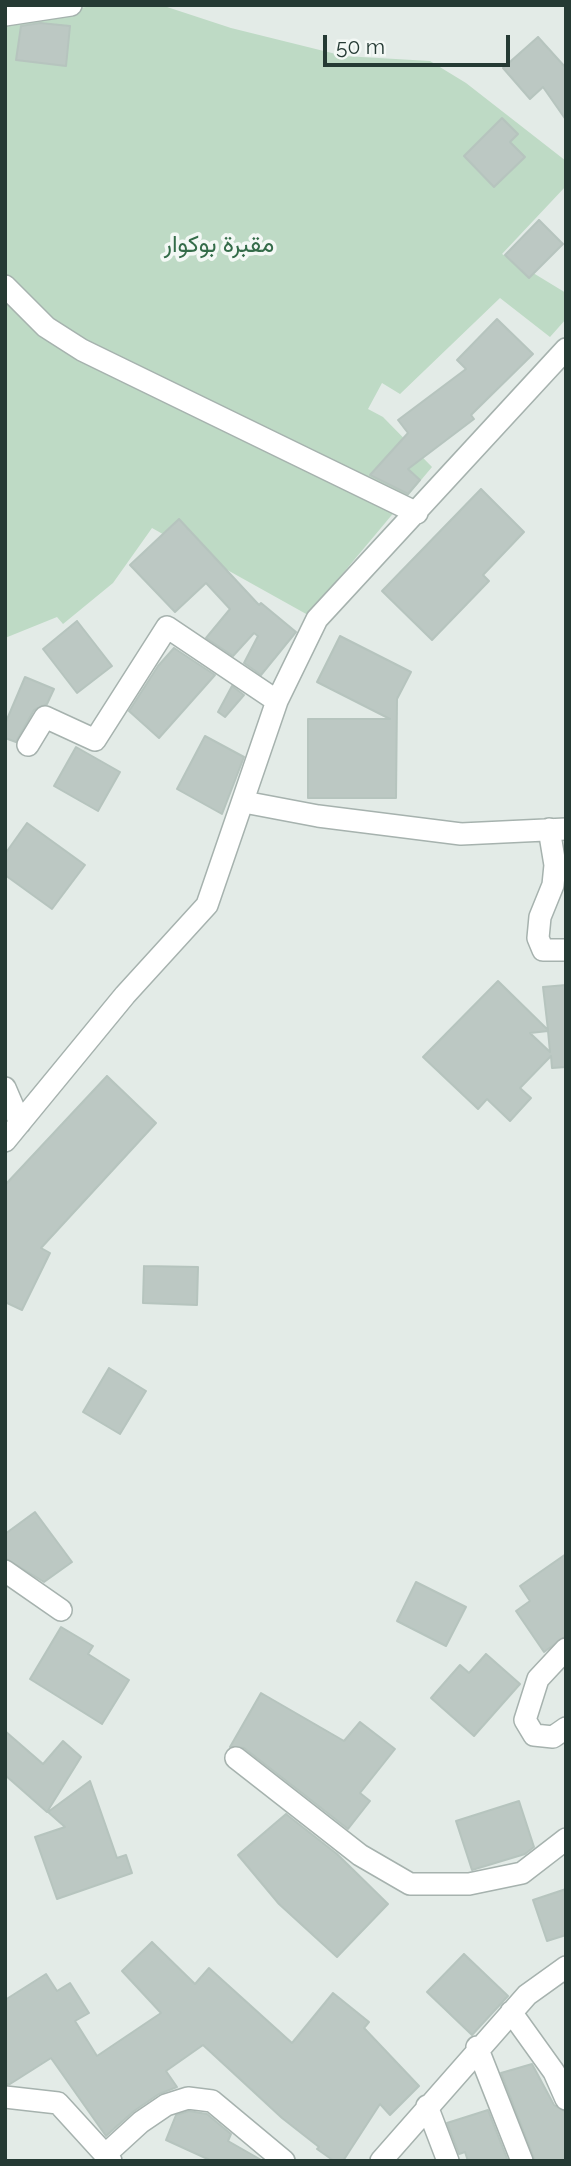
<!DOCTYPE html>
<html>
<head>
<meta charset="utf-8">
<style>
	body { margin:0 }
	#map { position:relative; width:571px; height:2166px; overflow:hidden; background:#e3ebe7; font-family:Raleway,sans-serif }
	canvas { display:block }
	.frame { position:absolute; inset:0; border:7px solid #253a34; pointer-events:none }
	.scale { position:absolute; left:323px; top:35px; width:187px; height:32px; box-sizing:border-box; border:4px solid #253a34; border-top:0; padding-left:9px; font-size:21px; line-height:24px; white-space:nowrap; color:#253a34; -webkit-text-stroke:5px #f3f8f5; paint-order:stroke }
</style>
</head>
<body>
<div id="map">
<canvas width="571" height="2166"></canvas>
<div class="frame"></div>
<div class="scale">50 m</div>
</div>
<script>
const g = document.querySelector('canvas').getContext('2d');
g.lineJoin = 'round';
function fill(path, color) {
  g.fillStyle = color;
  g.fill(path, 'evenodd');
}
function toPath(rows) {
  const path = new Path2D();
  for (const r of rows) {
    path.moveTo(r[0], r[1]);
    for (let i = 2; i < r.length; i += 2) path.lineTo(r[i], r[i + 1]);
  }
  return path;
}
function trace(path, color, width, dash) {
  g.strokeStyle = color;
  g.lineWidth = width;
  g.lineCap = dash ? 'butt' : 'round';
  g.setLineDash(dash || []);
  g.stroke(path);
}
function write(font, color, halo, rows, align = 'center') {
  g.font = font + ' Raleway,Vazirmatn,sans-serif';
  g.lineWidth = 7;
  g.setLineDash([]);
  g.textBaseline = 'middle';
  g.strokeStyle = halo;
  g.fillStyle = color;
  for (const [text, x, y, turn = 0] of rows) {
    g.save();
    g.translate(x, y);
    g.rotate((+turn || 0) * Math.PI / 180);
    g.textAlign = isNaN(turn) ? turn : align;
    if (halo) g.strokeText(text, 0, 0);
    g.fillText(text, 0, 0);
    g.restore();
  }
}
fill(toPath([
	[101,5,164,6,231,28,344,56,430,61,466,83,566,161,566,186,502,254,566,293,566,319,550,337,500,298,400,394,382,383,368,409,383,417,432,467,308,615,152,528,113,583,63,624,57,617,5,638,5,18]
]), '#bedac5');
const building = toPath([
	[40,23,70,26,66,66,16,60,21,26,40,23],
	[538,37,566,68,566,120,543,87,530,99,503,68,538,37],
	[502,118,518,134,510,142,525,157,494,187,464,156,502,118],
	[539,220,563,244,529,278,505,255,539,220],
	[497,319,533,354,471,415,474,419,408,469,420,480,408,494,370,475,408,433,398,420,466,369,457,360,497,319],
	[481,489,524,532,483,575,489,581,432,640,382,591,481,489],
	[179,519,259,605,261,603,296,632,261,675,244,663,258,636,254,633,233,656,206,638,230,609,206,583,175,612,130,565,179,519],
	[77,621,112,666,77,693,43,649,77,621],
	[340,636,411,672,397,699,396,798,308,798,308,719,390,719,317,682,340,636],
	[174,648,215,675,159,738,129,711,158,666,174,648],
	[25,677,54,689,47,704,34,710,16,742,5,738,5,724,25,677],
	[232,686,244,695,225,717,218,712,232,686],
	[205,736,244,757,222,814,177,789,205,736],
	[76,747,120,772,98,811,54,786,76,747],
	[27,823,85,865,52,909,5,875,5,854,27,823],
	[498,981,548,1030,543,987,566,985,566,1067,552,1068,551,1056,520,1088,531,1098,510,1121,487,1099,478,1109,423,1057,498,981],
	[548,1031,550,1052,530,1033,548,1031],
	[107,1076,156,1123,41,1248,50,1253,22,1310,5,1302,5,1185,107,1076],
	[144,1266,198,1267,197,1305,143,1303,144,1266],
	[109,1368,146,1391,120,1434,83,1412,109,1368],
	[35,1512,72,1562,44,1582,5,1558,5,1534,35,1512],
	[566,1554,566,1636,544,1652,516,1611,530,1601,520,1586,566,1554],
	[416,1582,466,1607,446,1646,397,1621,416,1582],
	[61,1627,93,1646,88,1654,129,1680,102,1724,30,1679,61,1627],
	[486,1654,520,1684,474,1736,431,1698,460,1665,469,1673,486,1654],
	[261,1693,344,1741,360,1722,395,1749,360,1793,370,1801,348,1829,244,1748,230,1747,261,1693],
	[5,1731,43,1764,63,1741,81,1757,47,1812,5,1775,5,1731],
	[90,1781,117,1858,126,1855,132,1873,57,1899,35,1837,65,1827,48,1812,90,1781],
	[519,1801,534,1847,525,1854,472,1870,456,1821,519,1801],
	[286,1814,337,1854,388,1904,337,1957,279,1904,238,1855,286,1814],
	[566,1889,566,1935,547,1941,533,1900,566,1889],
	[152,1942,195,1984,209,1968,292,2043,333,1993,369,2022,364,2028,419,2086,390,2115,380,2104,343,2161,334,2161,317,2149,319,2147,282,2118,203,2045,166,2071,177,2087,159,2094,134,2111,106,2136,51,2058,10,2084,5,2084,5,2000,46,1974,57,1991,70,1983,89,2013,75,2021,97,2056,161,2013,122,1971,152,1942],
	[464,1954,508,1996,472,2035,427,1992,464,1954],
	[532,2064,554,2105,566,2112,566,2161,535,2161,501,2073,532,2064],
	[488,2110,508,2161,468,2161,465,2152,459,2154,447,2123,488,2110],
	[189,2111,207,2114,231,2134,228,2141,263,2161,212,2161,166,2140,176,2115,189,2111]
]);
fill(building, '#bcc8c3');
trace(building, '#b6c4be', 2);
const minor = toPath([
	[5,15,71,5],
	[5,286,46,327,82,350,417,513],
	[28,745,45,717,95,740,167,627,277,701],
	[244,802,318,816,461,834,566,829],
	[549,829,555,865,553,885,540,917,538,938,543,950,566,950],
	[5,1088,20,1123],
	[5,1141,125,995,207,905,277,701,317,619,566,349],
	[5,1571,61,1610],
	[566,1649,538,1679,525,1720,534,1735,553,1737,566,1728],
	[236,1758,360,1855,410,1884,469,1884,522,1873,566,1839],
	[511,2012,554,2072,566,2099],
	[477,2047,522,2161],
	[5,2097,58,2103,111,2161],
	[427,2106,448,2161],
	[106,2154,141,2122,166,2105,188,2098,212,2101,284,2161],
	[381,2161,527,1995,566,1967]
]);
trace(minor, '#a6b2ae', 24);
trace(minor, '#fff', 21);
write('24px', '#346c49', '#f3f8f5', [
	["مقبرة بوكوار",219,245]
]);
</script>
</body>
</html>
